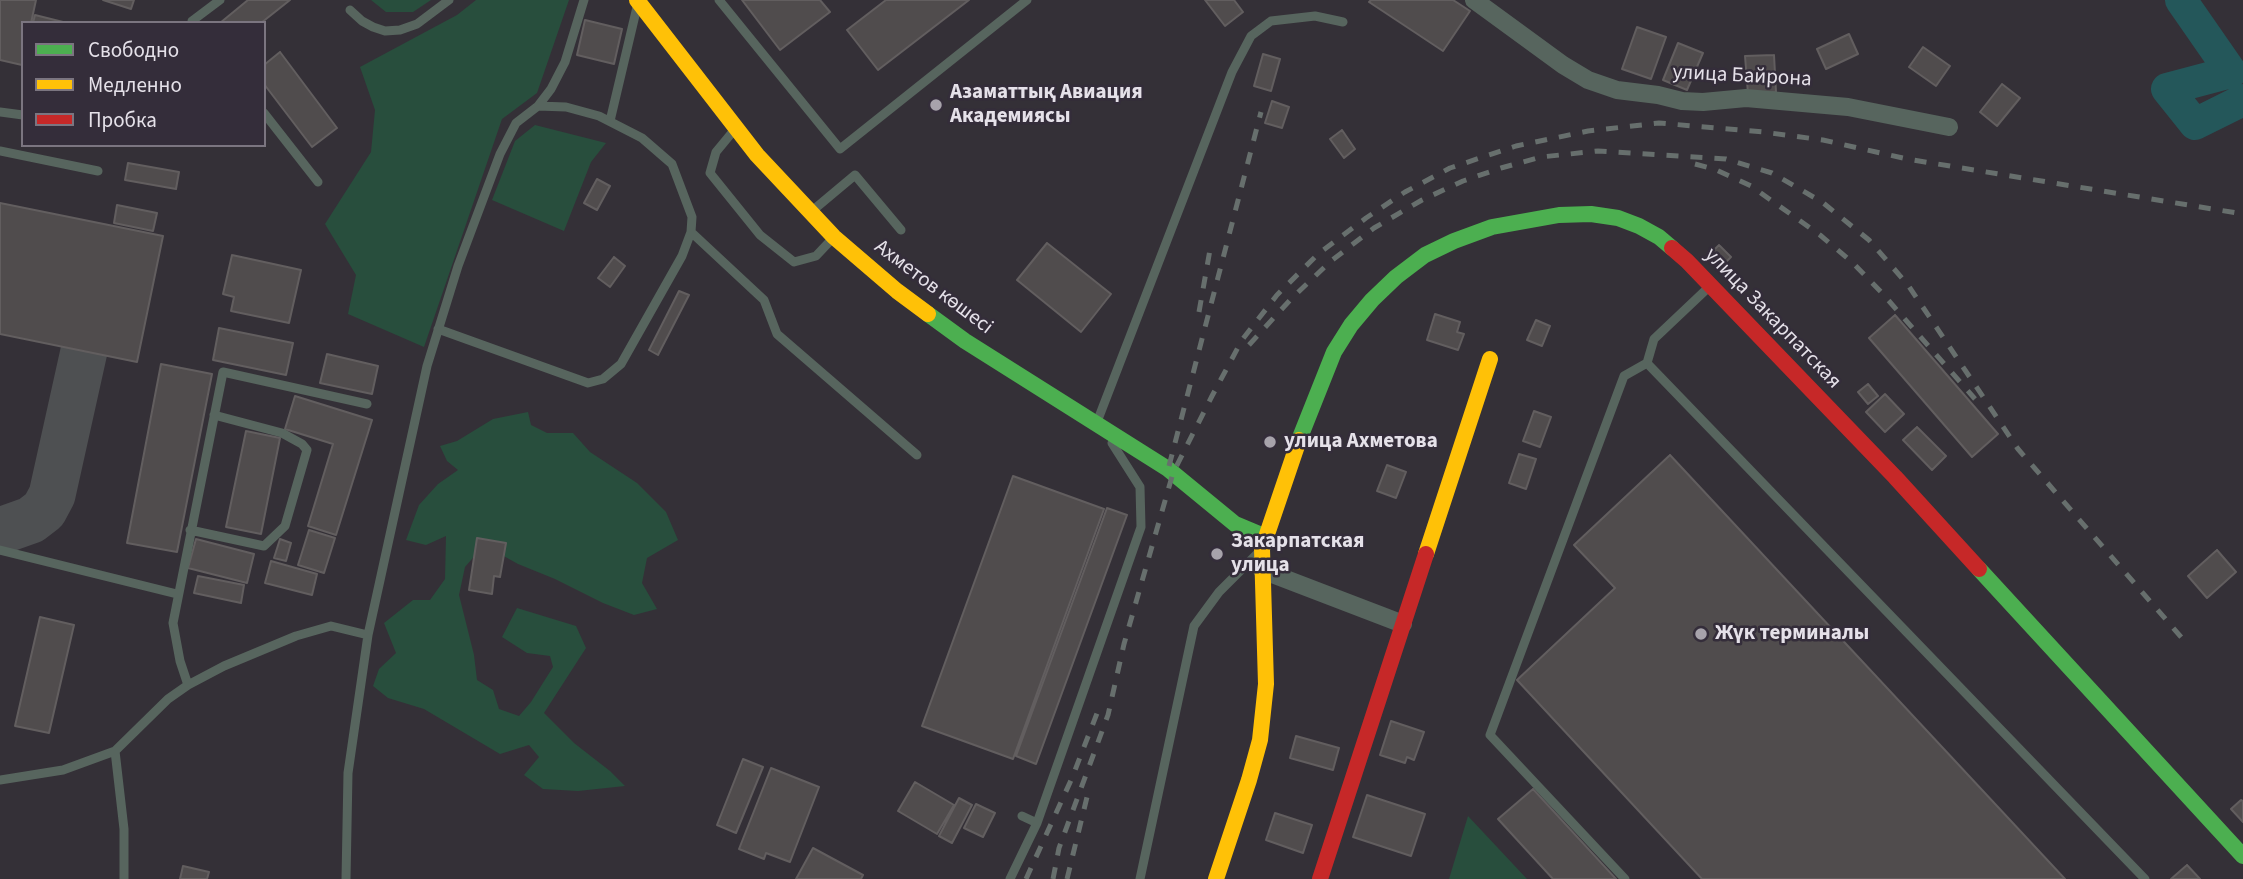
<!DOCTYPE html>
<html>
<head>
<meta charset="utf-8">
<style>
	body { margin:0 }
	#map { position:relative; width:2243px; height:879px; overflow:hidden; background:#343037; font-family:"Source Sans 3",sans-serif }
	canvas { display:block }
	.legend { position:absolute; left:21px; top:21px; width:245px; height:126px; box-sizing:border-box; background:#342d3a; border:2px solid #7b7580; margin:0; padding:9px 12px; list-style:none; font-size:21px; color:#e5e1e9 }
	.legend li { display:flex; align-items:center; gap:14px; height:35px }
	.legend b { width:35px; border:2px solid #7b7580 }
</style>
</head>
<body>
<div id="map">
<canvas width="2243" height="879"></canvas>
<ul class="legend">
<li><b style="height:9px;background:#4caf50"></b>Свободно</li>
<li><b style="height:9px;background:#ffc107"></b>Медленно</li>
<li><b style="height:9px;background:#c62828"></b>Пробка</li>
</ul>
</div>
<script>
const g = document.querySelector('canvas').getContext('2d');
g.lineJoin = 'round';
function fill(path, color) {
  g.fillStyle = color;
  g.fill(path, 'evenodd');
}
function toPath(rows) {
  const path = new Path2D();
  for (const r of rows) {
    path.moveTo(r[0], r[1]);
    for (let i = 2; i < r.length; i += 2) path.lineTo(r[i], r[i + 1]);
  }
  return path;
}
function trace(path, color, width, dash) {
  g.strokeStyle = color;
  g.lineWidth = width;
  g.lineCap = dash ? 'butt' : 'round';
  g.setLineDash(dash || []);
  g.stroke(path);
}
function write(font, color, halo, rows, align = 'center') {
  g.font = font + ' "Source Sans 3",sans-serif';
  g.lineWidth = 5;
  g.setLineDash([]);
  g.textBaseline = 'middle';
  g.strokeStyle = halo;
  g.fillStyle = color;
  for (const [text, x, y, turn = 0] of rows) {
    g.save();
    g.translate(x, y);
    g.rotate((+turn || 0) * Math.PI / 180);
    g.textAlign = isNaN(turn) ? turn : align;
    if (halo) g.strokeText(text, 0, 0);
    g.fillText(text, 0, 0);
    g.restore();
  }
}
fill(toPath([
	[371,0,431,0,413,12,386,12],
	[476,0,569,0,537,93,502,119,424,347,348,314,356,275,325,224,371,152,375,110,360,67,457,15],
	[535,125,606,143,591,162,564,231,492,200,515,141],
	[528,412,531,425,547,433,573,433,590,452,637,483,666,512,678,540,647,558,642,583,657,609,634,615,603,603,555,579,518,564,484,545,465,567,459,595,474,655,477,680,493,690,499,709,519,716,531,702,553,667,550,656,527,653,502,637,517,608,576,626,586,648,544,713,574,743,610,771,625,786,578,791,543,789,524,775,539,757,529,745,500,754,424,709,388,698,373,686,379,669,396,653,384,623,413,600,430,600,445,579,446,536,426,545,406,540,419,505,438,484,458,470,447,461,440,446,457,441,493,419],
	[1468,816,1527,879,1449,879]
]), '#284e3d');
trace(toPath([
	[2181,0,2231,72,2167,89,2195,124,2243,100]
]), '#24575a', 32);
trace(toPath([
	[0,531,31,520,44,510,52,495,84,351]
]), '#4e5052', 47);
const building = toPath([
	[0,0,36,0,31,23,23,23,22,65,0,60,0,0],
	[103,0,134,0,131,9,103,0],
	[248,0,290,0,261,23,220,23,248,0],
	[742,0,820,0,830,12,780,50,742,0],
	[886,0,969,0,878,70,847,30,886,0],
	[1205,0,1234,0,1243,12,1225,26,1205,0],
	[1371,0,1453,0,1470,11,1443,51,1369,2,1371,0],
	[35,15,67,23,33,23,35,15],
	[585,20,622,29,614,64,577,55,585,20],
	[1637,27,1666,37,1651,79,1622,69,1637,27],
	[1849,34,1858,54,1826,69,1817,49,1849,34],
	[1678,43,1703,53,1687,90,1663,80,1678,43],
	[1923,47,1950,66,1936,86,1909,67,1923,47],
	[280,52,337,128,312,147,264,84,264,65,280,52],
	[1263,54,1280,59,1271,91,1254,86,1263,54],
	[1774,55,1776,92,1748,94,1745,56,1774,55],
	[2002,84,2020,98,1997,126,1980,112,2002,84],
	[1272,101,1289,107,1282,128,1265,123,1272,101],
	[1342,130,1355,149,1344,158,1330,139,1342,130],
	[128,163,179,172,176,189,125,180,128,163],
	[597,179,610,186,597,210,584,203,597,179],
	[0,203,163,236,137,362,0,334,0,203],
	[117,205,157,213,153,231,114,223,117,205],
	[1047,243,1111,294,1081,332,1017,280,1047,243],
	[1719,245,1731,257,1722,266,1710,254,1719,245],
	[232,255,301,270,289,323,231,311,234,297,223,294,232,255],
	[614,257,625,266,610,287,598,278,614,257],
	[679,291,689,295,658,355,649,350,679,291],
	[1435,314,1460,322,1457,332,1464,334,1458,350,1427,340,1435,314],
	[1895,315,1998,434,1972,457,1869,338,1895,315],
	[1536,320,1550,326,1542,346,1527,340,1536,320],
	[219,328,293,343,286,375,213,360,219,328],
	[327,354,378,366,372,394,320,383,327,354],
	[161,364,212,374,177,552,127,543,161,364],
	[1868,384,1878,396,1868,404,1858,392,1868,384],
	[1885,394,1904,414,1885,432,1866,412,1885,394],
	[295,396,372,420,336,535,308,526,333,444,285,429,295,396],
	[1534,411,1551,417,1540,447,1523,441,1534,411],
	[1917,427,1946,456,1932,470,1903,440,1917,427],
	[246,431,280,438,261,534,226,527,246,431],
	[1519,454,1536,459,1526,489,1509,483,1519,454],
	[1670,455,2065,879,1702,879,1517,680,1615,588,1574,545,1670,455],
	[1387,465,1406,472,1396,498,1377,491,1387,465],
	[1013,476,1104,509,1013,759,922,726,1013,476],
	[1107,508,1127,515,1036,764,1016,756,1107,508],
	[309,530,335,538,324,573,298,565,309,530],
	[477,538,506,543,500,577,494,576,492,594,469,590,477,538],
	[196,539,254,554,247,583,188,568,196,539],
	[280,539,291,543,286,561,274,558,280,539],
	[2217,550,2236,572,2207,598,2188,576,2217,550],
	[271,561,317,574,312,595,265,583,271,561],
	[198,576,244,585,241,603,194,593,198,576],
	[40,617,74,625,49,733,15,726,40,617],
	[1391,721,1424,732,1414,760,1407,757,1405,763,1380,755,1391,721],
	[1296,736,1339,748,1333,770,1290,758,1296,736],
	[743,759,763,767,736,833,717,825,743,759],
	[771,768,819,787,790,862,766,853,764,859,739,849,771,768],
	[915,782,954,805,937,834,898,811,915,782],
	[1533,789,1616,879,1553,879,1498,819,1533,789],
	[1367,795,1425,814,1411,856,1353,837,1367,795],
	[959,798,972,805,952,843,939,836,959,798],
	[2241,800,2243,801,2243,822,2231,809,2241,800],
	[976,804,995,813,983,837,964,828,976,804],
	[1275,813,1312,825,1303,853,1266,840,1275,813],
	[813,848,863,875,861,879,796,879,813,848],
	[2187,865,2200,879,2171,879,2187,865],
	[183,866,209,872,207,879,180,879,183,866]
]);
fill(building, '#504c4d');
trace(building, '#625e5f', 2);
trace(toPath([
	[719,0,840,149,1027,0],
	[350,10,362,21,373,27,385,31,400,30,417,24,449,0],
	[194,23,192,21,220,0],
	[0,112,23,115],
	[264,113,318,182],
	[610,121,637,7],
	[735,129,716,152,710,173,760,235,794,262,816,256,832,239],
	[0,151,98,171],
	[812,211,855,175,901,230],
	[691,232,764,300,777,334,917,455],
	[438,329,588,383,603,379,621,364,682,256,691,232,692,217,672,164,642,138,599,116,566,107,538,106],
	[1647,363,2145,879],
	[1097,422,1232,72,1251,36,1271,21,1315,16,1343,22],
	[190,530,264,546,285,526,307,450,302,444,282,433,214,415],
	[0,550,177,594],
	[188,685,180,661,173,623,223,372,367,404],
	[0,780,63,770,115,751],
	[1022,816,1037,823],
	[124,879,124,829,115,751,168,699,188,685,224,666,296,636,331,626,368,635,427,366,458,266,500,154,516,123,538,106,551,89,565,62,584,0],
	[346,879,348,773,368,635],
	[1010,879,1037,823,1141,527,1140,487,1112,443],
	[1140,879,1194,626,1219,592,1258,553],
	[1625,879,1490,735,1624,376,1647,363,1654,339,1710,286]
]), '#57655e', 9);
trace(toPath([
	[1474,0,1563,65,1588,80,1617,90,1658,95,1682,101,1703,102,1746,98,1848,107,1949,127],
	[1262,570,1403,624]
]), '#57655e', 18);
trace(toPath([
	[928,314,965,341,1168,469,1235,524,1266,537],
	[1299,440,1334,352,1351,325,1372,300,1396,277,1425,255,1454,241,1492,227,1559,215,1591,214,1618,218,1639,226,1659,237,1672,248],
	[1979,569,2243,856]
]), '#4caf50', 16);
trace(toPath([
	[637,0,757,155,834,237,897,291,928,314],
	[1426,554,1490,359],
	[1216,879,1249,780,1260,740,1266,684,1262,549,1299,440]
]), '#ffc107', 16);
trace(toPath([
	[1672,248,1687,261,1895,477,1979,569],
	[1320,879,1426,554]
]), '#c62828', 16);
trace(toPath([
	[1695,164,1714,169,1751,186,1820,235,1852,262,1882,293,1975,399],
	[1199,312,1211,244],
	[1249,345,1291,299,1331,261,1374,228,1422,200,1463,181,1501,168,1541,157,1598,151,1726,159,1772,173,1822,202,1869,240,1908,285,2018,449,2188,645],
	[1169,466,1261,112],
	[1026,879,1072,778,1101,703],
	[1053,879,1059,848,1108,715,1124,644,1173,473,1212,396,1242,340,1277,295,1318,254,1366,218,1405,192,1450,168,1516,146,1588,131,1659,123,1763,132,1823,140,1907,159,2243,214],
	[1067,879,1088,793]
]), '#676f6d', 5, [12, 12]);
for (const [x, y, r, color] of [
	[936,105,7,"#a7a3ab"],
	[1270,442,7,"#a7a3ab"],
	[1217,554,7,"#a7a3ab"],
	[1701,634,7,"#a7a3ab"]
]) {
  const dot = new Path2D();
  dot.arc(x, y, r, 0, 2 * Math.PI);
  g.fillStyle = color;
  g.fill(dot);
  trace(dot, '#342d3a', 2.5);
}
write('21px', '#e5e1e9', '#342d3a', [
	["улица Байрона",1742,77,3],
	["Ахметов көшесі",933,288,37],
	["улица Закарпатская",1772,319,46]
]);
write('bold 21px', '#e5e1e9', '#342d3a', [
	["Азаматтық Авиация",950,93],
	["Академиясы",950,117],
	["улица Ахметова",1284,442],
	["Закарпатская",1231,542],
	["улица",1231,566],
	["Жүк терминалы",1715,634]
], 'left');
</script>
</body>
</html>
